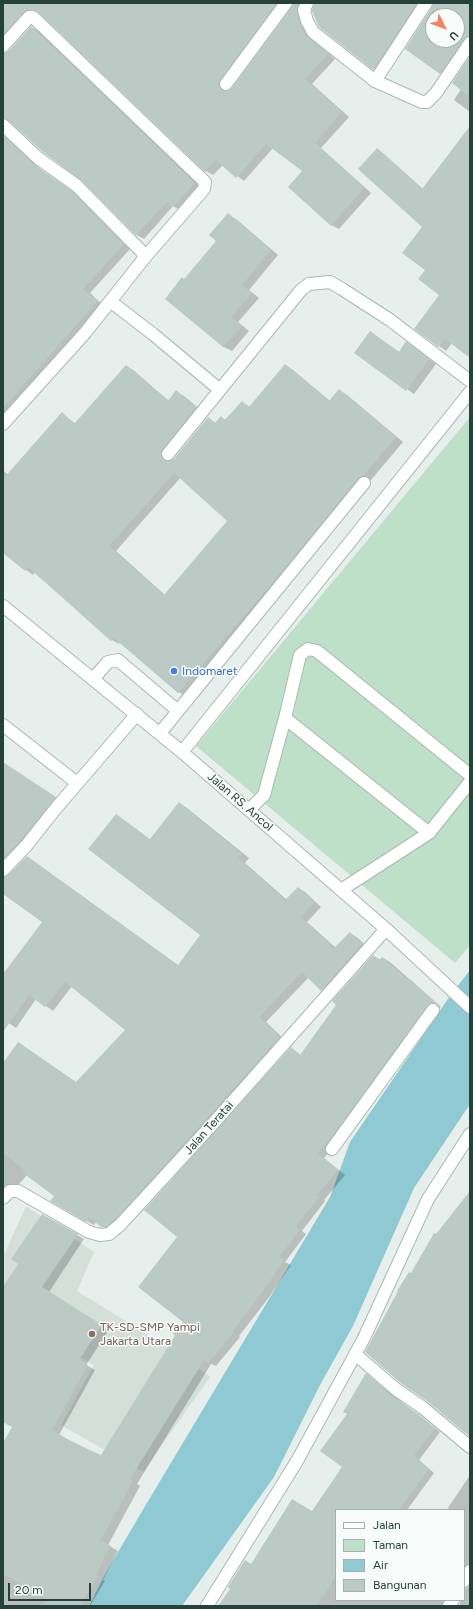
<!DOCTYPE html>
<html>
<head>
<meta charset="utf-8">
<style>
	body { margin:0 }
	#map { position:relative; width:473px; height:1609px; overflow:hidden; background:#e6efeb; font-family:Figtree,sans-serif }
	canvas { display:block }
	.frame { position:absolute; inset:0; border:4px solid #24423a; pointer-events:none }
	.legend { position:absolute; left:335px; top:1509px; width:130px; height:92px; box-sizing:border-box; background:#f7fbf9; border:1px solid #a3b1ad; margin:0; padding:5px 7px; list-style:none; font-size:12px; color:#24423a }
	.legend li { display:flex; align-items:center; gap:8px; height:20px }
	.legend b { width:20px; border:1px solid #a3b1ad }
	.north { position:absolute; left:425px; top:8px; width:40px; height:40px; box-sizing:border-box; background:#f7fbf9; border:1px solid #a3b1ad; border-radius:50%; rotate:132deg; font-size:11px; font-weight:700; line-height:16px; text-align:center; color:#24423a }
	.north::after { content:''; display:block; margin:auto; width:14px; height:18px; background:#f4845f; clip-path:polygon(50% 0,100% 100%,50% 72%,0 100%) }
	.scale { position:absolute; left:8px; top:1583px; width:83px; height:18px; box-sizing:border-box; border:2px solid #24423a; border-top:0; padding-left:5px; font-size:12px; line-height:14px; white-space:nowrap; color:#24423a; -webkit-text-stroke:3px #f7fbf9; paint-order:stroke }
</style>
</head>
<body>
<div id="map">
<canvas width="473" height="1609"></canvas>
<div class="frame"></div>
<ul class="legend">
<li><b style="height:5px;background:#fff"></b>Jalan</li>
<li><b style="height:11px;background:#bfe0c8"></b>Taman</li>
<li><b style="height:11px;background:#8ec9d4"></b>Air</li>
<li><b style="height:11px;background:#bbcac4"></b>Bangunan</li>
</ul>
<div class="north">U</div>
<div class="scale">20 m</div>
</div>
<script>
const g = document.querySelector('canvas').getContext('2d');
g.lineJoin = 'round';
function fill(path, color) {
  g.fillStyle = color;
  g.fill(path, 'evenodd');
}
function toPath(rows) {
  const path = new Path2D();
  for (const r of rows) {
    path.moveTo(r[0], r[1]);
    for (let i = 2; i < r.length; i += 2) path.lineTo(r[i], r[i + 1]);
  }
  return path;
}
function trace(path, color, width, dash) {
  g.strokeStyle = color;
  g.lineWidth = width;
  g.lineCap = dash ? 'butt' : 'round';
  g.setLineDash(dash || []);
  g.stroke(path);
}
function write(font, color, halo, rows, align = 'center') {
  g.font = font + ' Figtree,sans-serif';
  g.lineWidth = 3;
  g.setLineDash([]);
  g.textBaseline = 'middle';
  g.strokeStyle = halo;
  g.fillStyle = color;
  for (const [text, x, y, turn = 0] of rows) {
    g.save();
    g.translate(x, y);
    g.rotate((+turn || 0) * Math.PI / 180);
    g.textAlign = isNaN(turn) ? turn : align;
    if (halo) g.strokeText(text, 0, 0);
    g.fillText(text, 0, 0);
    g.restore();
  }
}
fill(toPath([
	[26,1206,94,1252,77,1291,182,1356,210,1377,143,1472,61,1425,94,1365,3,1313,3,1257]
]), '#d4dfda');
fill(toPath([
	[470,417,470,945,455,963,196,746]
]), '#bfe0c8');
fill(toPath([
	[470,970,470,1104,414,1188,353,1326,320,1385,274,1477,182,1606,89,1606,104,1576,144,1508,330,1197,350,1142,450,996]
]), '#8ec9d4');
fill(toPath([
	[3,3,287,3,227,84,226,92,233,89,293,8,294,3,309,3,307,28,314,41,335,59,312,84,349,117,321,148,371,193,339,229,331,225,303,171,273,148,244,181,223,165,213,175,206,171,42,14,37,13,3,48],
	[315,3,427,3,381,73,320,26],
	[433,3,470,3,470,45,448,78,407,48,433,7],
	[433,16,457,16,457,40,433,40],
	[31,27,39,31,202,188,181,211,173,206,144,239,137,235,81,178,12,122,9,121,5,124,3,131,3,49,3,54,6,54],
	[470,58,470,112,454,100,461,89],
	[470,128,470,357,452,343,446,351,416,329,440,295,427,270,424,227,377,149,384,154,423,189],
	[3,132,5,136,40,169,79,196,130,249,90,293,104,306,3,427],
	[228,215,236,219,278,255,249,290,259,298,238,322,249,331,232,351,224,347,166,299,185,280,217,241],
	[371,333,399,352,414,347,436,364,414,394,356,353],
	[285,365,293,370,330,401,339,390,347,395,403,442,371,480,366,482,186,697,179,692,120,642,119,644,112,640,35,572,33,575,26,570,3,552,3,470,8,475,62,414,76,424,126,366,133,370,169,401,176,392,184,396,203,412,169,454,168,462,174,460,208,418,216,423,221,418,225,420,242,402,250,407],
	[181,477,229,521,165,595,116,551],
	[3,763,62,802,3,875],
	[180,804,187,808,249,858,245,863,287,900,298,888,305,892,321,907,307,922,336,948,350,933,358,938,369,949,329,994,322,990,309,977,266,1022,287,1042,110,1231,96,1222,94,1225,52,1201,107,1120,27,1175,3,1202,3,1065,19,1043,77,1083,126,1030,72,986,53,1011,36,999,16,1028,3,1019,3,976,44,922,3,893,3,877,34,862,179,966,202,935,116,815,150,840],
	[373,956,381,960,383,958,390,962,441,1007,434,1010,334,1147,324,1158,345,1175,324,1200,325,1201,302,1231,306,1234,285,1262,291,1265,267,1300,239,1336,240,1337,216,1366,211,1364,137,1484,140,1486,108,1545,118,1551,103,1580,105,1581,90,1606,3,1606,3,1446,13,1427,3,1422,3,1289,19,1264,42,1215,84,1239,49,1292,109,1330,86,1365,95,1370,59,1435,101,1456,184,1322,178,1237,291,1048,301,1055],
	[366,1374,440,1432,419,1460,434,1473,407,1510,336,1510,336,1600,452,1600,449,1606,219,1606,252,1565,313,1512,343,1466,348,1414],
	[470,1475,470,1570,464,1581,464,1510,450,1510,448,1508],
	[470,1586,470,1606,459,1606,461,1600,464,1600,464,1588,465,1589]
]), '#0003');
fill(toPath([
	[3,3,277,3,220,80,219,87,226,91,232,88,292,7,293,3,299,3,297,12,300,24,306,36,328,54,305,79,342,112,315,143,364,188,331,226,288,187,302,171,266,144,236,178,216,160,205,172,38,12,33,10,26,10,3,35],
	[314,3,417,3,373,70,319,27,312,11],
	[433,3,470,3,470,36,464,39,440,74,405,49,432,7],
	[433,16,457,16,457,40,433,40],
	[31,26,195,183,173,207,167,202,136,235,81,180,43,152,8,120,3,118,3,53,9,51],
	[470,56,470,97,452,83],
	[470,126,470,358,445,339,438,347,414,329,439,295,418,279,425,270,402,253,422,227,358,169,377,148,422,189],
	[3,135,33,164,71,191,124,244,83,289,98,301,3,408],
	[228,213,271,250,242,285,252,293,231,317,242,326,223,347,165,299,182,277,184,279,216,241,209,235],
	[370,331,399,352,406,341,429,359,406,391,354,353],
	[285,364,329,401,339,389,396,437,363,476,358,478,290,562,178,693,114,638,111,641,28,567,25,571,3,553,3,479,62,412,74,424,126,365,168,401,176,390,196,407,162,450,161,457,167,461,174,459,208,417,215,423,221,416,225,420,242,401,249,407],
	[174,473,227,521,164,595,109,546],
	[3,762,56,797,20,841,3,859],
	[179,802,242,854,238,858,285,900,298,887,314,902,301,917,334,948,350,932,362,944,321,991,302,972,259,1017,280,1037,115,1220,106,1227,101,1227,89,1217,86,1222,50,1201,54,1196,23,1173,25,1171,3,1152,3,1063,18,1042,76,1082,125,1030,65,982,45,1007,29,995,3,1032,3,974,42,922,3,894,3,877,8,875,27,856,178,965,200,935,88,849,116,814,150,839],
	[373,955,379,960,382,957,408,980,410,979,436,1003,430,1003,427,1006,327,1143,318,1153,338,1170,317,1195,319,1197,296,1226,300,1230,279,1257,284,1260,260,1295,233,1331,234,1332,208,1363,204,1360,130,1479,133,1481,101,1540,111,1546,96,1575,98,1576,80,1606,42,1606,46,1599,3,1574,3,1443,12,1427,3,1422,3,1287,18,1264,11,1259,42,1214,78,1234,42,1287,102,1325,79,1360,88,1365,52,1430,72,1442,101,1455,175,1336,173,1334,183,1322,138,1287,177,1237,144,1210,291,1047,300,1055,336,1005,332,1001],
	[470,1191,470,1437,427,1401,402,1384,365,1352,398,1291,397,1291,409,1272,411,1273,434,1233,436,1234],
	[366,1373,392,1396,417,1413,435,1428,414,1456,429,1469,399,1510,336,1510,336,1576,317,1606,218,1606,230,1589,228,1587,245,1560,251,1564,292,1499,312,1511,342,1467,320,1451,347,1414,343,1412]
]), '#bbcac4');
const service = toPath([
	[307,3,304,10,307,21,313,32,375,81,422,102,427,102,436,93,470,43],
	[375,81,426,3],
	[93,679,108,662,118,660,178,711],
	[285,718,429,833],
	[3,725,77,783],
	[160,733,364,483],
	[249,810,264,795,285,718,300,655,308,649,317,651,470,775],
	[3,870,26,846,57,807,137,714],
	[341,890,429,833,470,782]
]);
const minor = toPath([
	[3,46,29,17,33,17,205,182,204,189,146,256,85,333,3,424],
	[226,84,286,3],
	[3,125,38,158,76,185,146,256],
	[110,301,154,335,220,390],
	[168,454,301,290,309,284,330,282,342,289,390,320,470,381],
	[182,752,470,392],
	[332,1149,433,1010],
	[3,1198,10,1191,18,1191,89,1232,100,1235,109,1234,120,1225,210,1127,386,929],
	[355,1354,397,1390,422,1407,470,1447],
	[464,1581,470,1571],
	[207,1606,297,1461,364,1338,428,1199,470,1134],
	[449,1606,453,1600]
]);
const tertiary = toPath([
	[3,606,182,752,386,929,470,1007]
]);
trace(service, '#a8b8b2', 14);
trace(minor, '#a8b8b2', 14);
trace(tertiary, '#a8b8b2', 14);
trace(service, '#fff', 12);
trace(minor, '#fff', 12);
trace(tertiary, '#fff', 12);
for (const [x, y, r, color] of [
	[174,671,4,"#3f7fe0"],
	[92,1334,4,"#8d6e63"]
]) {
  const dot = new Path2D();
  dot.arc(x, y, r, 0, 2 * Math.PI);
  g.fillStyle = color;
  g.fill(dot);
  trace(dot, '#f7fbf9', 1.5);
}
write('12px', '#366cbe', '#f7fbf9', [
	["Indomaret",182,671]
], 'left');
write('12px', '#24423a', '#f7fbf9', [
	["Jalan RS. Ancol",240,802,41],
	["Jalan Teratai",209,1128,-48]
]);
write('12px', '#785e54', '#f7fbf9', [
	["TK-SD-SMP Yampi",100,1327],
	["Jakarta Utara",100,1341]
], 'left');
</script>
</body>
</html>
